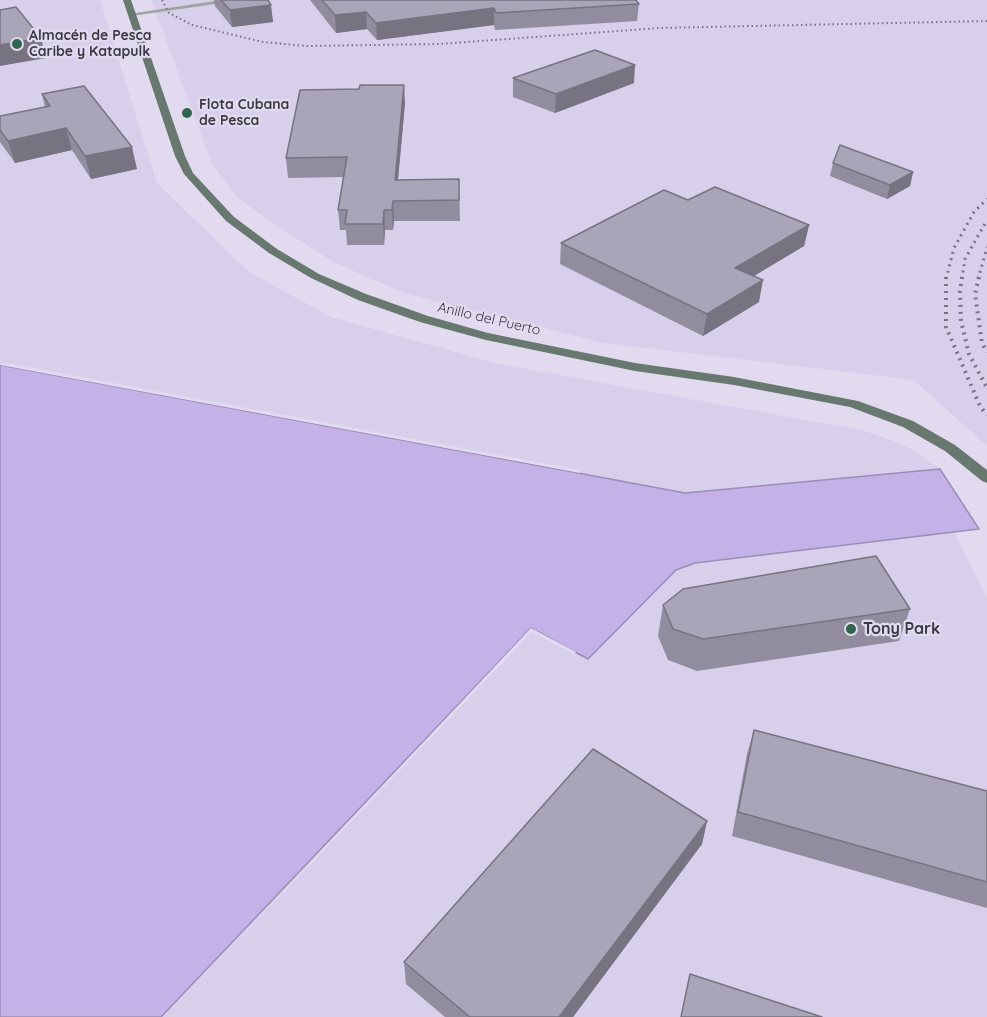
<!DOCTYPE html>
<html>
<head>
<meta charset="utf-8">
<style>
	body { margin:0 }
	canvas { display:block; background:#e2dbf0 }
</style>
</head>
<body>
<canvas width="987" height="1017"></canvas>
<script>
const g = document.querySelector('canvas').getContext('2d');
g.lineJoin = 'round';
function fill(path, color) {
  g.fillStyle = color;
  g.fill(path, 'evenodd');
}
function toPath(rows) {
  const path = new Path2D();
  for (const r of rows) {
    path.moveTo(r[0], r[1]);
    for (let i = 2; i < r.length; i += 2) path.lineTo(r[i], r[i + 1]);
  }
  return path;
}
function trace(path, color, width, dash) {
  g.strokeStyle = color;
  g.lineWidth = width;
  g.lineCap = dash ? 'butt' : 'round';
  g.setLineDash(dash || []);
  g.stroke(path);
}
function write(font, color, halo, rows, align = 'center') {
  g.font = font + ' Quicksand,sans-serif';
  g.lineWidth = 4.5;
  g.setLineDash([]);
  g.textBaseline = 'middle';
  g.strokeStyle = halo;
  g.fillStyle = color;
  for (const [text, x, y, turn = 0] of rows) {
    g.save();
    g.translate(x, y);
    g.rotate((+turn || 0) * Math.PI / 180);
    g.textAlign = isNaN(turn) ? turn : align;
    if (halo) g.strokeText(text, 0, 0);
    g.fillText(text, 0, 0);
    g.restore();
  }
}
fill(toPath([
	[0,0,100,0,157,183,249,272,331,317,495,363,865,431,891,440,915,451,940,469,685,493,0,365],
	[151,0,987,0,987,446,914,380,604,343,404,293,335,263,283,230,239,199,213,166],
	[954,532,987,598,987,1017,161,1017,531,628,588,659,676,570,695,563]
]), '#d8cfeb');
const water = toPath([
	[0,365,685,493,940,469,979,529,695,563,676,570,588,659,531,628,161,1017,0,1017,0,365]
]);
fill(water, '#c4b1e8');
trace(water, '#9b8db6', 1.5);
fill(toPath([
	[1,362,580,470,581,470,580,473,0,365],
	[531,628,576,652,574,654,532,632,165,1017]
]), '#e2dbf0');
fill(toPath([
	[222,0,243,0,132,16,128,14,222,0]
]), '#9da7a2');
fill(toPath([
	[123,0,131,0,185,156,193,173,234,217,277,249,319,274,366,294,428,316,488,333,635,363,734,377,858,401,913,421,955,445,987,470,987,483,982,481,945,451,903,427,850,407,734,385,635,371,486,340,420,322,358,300,311,278,269,253,226,221,184,174,175,156,123,0]
]), '#67786f');
trace(toPath([
	[162,0,169,13,192,25,263,42,307,46,439,44,659,28,987,21]
]), '#787481', 2, [1.5, 3]);
trace(toPath([
	[946,279,954,248,974,212,987,199],
	[962,279,965,259,987,220],
	[978,279,987,247]
]), '#787481', 3, [2, 4.5]);
trace(toPath([
	[946,277,946,327,980,406,987,415],
	[962,277,960,292,961,321,969,354,987,388],
	[979,277,975,294,982,343,987,352]
]), '#787481', 4, [2, 5]);
fill(toPath([
	[214,0,268,0,273,22,232,27,215,6],
	[310,0,636,0,639,4,637,21,495,30,494,25,377,40,367,29,336,33],
	[513,78,634,83,555,113,513,97],
	[42,94,137,169,91,179,72,150,15,163,0,142,0,116,45,107],
	[405,103,398,180,459,179,460,221,394,221,393,230,385,230,384,245,347,245,346,230,340,230,338,210,344,177,288,178,286,158],
	[833,163,913,172,910,186,887,199,830,176],
	[688,200,809,225,804,246,754,276,759,302,703,336,560,264,561,243],
	[663,605,910,609,899,641,697,671,668,660,658,636],
	[754,730,987,791,987,908,732,836,747,754],
	[707,821,702,844,573,1017,445,1017,406,984,404,962]
]), '#928d9e');
fill(toPath([
	[271,5,273,22,232,27,230,10],
	[494,8,494,25,377,40,376,23],
	[366,12,367,29,336,33,335,15],
	[41,38,46,58,0,66,0,45],
	[635,65,634,83,555,113,556,94],
	[404,85,405,103,396,200,395,180],
	[66,128,72,150,15,163,8,141],
	[132,147,137,169,91,179,85,156],
	[913,172,910,186,887,199,890,185],
	[393,201,394,221,393,230,392,210],
	[384,210,385,230,384,245,383,224],
	[809,225,804,246,732,289,735,268],
	[763,280,759,302,703,336,707,314],
	[707,821,702,844,573,1017,559,1017]
]), '#777381');
const building = toPath([
	[221,0,268,0,271,5,230,10,221,0],
	[322,0,636,0,639,4,496,13,494,8,376,23,366,12,335,15,322,0],
	[16,7,41,38,0,45,0,10,16,7],
	[595,50,635,65,556,94,513,78,595,50],
	[360,85,404,85,395,180,459,179,459,200,393,201,392,210,384,210,383,224,345,224,347,210,338,210,347,157,286,158,300,90,359,89,360,85],
	[84,86,132,147,85,156,66,128,8,141,0,130,0,116,50,106,42,94,84,86],
	[840,145,913,172,890,185,833,163,840,145],
	[715,187,809,225,735,268,763,280,707,314,561,243,664,190,688,200,715,187],
	[876,556,910,609,703,639,673,629,663,605,683,589,876,556],
	[754,730,987,791,987,882,738,812,754,730],
	[593,749,707,821,559,1017,470,1017,404,962,593,749],
	[690,974,822,1017,681,1017,690,974]
]);
fill(building, '#aaa4b8');
trace(building, '#777381', 1.5);
for (const [x, y, r, color] of [
	[17,44,6,"#2e654d"],
	[187,113,6,"#2e654d"],
	[851,629,6,"#2e654d"]
]) {
  const dot = new Path2D();
  dot.arc(x, y, r, 0, 2 * Math.PI);
  g.fillStyle = color;
  g.fill(dot);
  trace(dot, '#e2dbf0', 2);
}
write('bold 14px', '#3b3941', '#e2dbf0', [
	["Almacén de Pesca",29,36],
	["Caribe y Katapulk",29,52],
	["Flota Cubana",199,105],
	["de Pesca",199,121]
], 'left');
write('14px', '#3b3941', '#e2dbf0', [
	["Anillo del Puerto",489,319,13]
]);
write('bold 16px', '#3b3941', '#e2dbf0', [
	["Tony Park",863,629]
], 'left');
</script>
</body>
</html>
